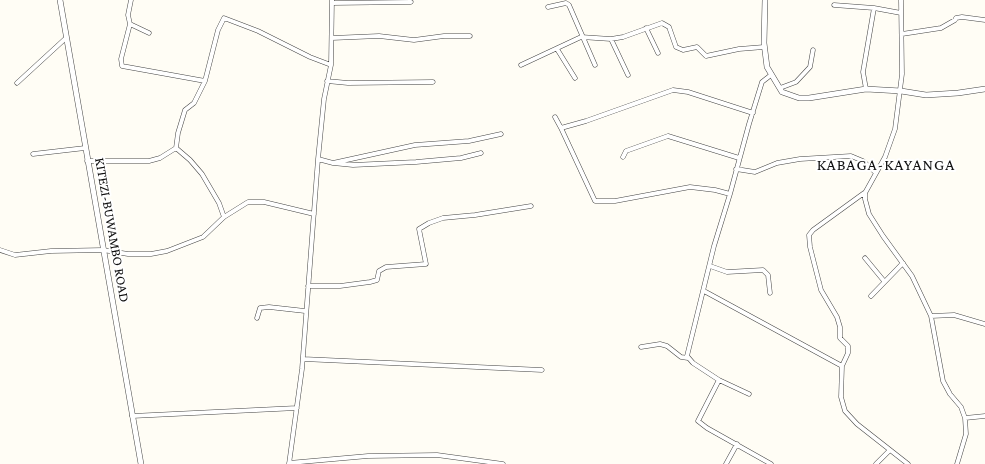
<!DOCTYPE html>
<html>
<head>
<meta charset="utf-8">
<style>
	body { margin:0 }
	canvas { display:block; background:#fffdf5 }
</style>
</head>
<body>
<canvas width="985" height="464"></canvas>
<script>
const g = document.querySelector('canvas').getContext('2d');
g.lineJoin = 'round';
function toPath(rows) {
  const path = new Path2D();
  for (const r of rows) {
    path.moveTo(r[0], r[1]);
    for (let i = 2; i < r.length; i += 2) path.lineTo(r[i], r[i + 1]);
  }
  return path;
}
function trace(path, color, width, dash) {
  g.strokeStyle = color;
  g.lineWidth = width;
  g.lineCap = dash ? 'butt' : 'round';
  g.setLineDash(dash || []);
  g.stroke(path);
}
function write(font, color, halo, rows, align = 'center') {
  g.font = font + ' "Crimson Pro",serif';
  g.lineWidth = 4;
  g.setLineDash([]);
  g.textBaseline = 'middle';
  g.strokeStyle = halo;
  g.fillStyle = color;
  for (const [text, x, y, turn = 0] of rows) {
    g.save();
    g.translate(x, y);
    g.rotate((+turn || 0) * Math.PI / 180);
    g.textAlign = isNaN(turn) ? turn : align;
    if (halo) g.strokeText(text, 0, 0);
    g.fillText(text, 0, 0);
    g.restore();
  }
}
const minor = toPath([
	[131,0,128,15,130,24,149,33],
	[901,0,902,74,895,129,885,157,865,193,865,199,869,214,883,236,912,276,931,316,943,381,950,394,961,407,965,418,966,434,957,464],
	[332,3,411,2],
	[834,5,874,8],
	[548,7,566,3,569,5,595,65],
	[130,24,121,59,122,66,205,81],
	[646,28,658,53],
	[902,34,941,28,955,20,956,18,962,17,985,20],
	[332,38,379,36,414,40,444,36,470,36],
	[611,39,628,75],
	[557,49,575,78],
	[521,65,581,37,611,39,623,37,662,23,669,27,676,47,683,50,697,47,706,56,739,49,764,47],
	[327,81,348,83,433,82],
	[17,83,66,38],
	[780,88,796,82,810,67,813,50],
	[866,89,863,72,874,8,901,13],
	[555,117,561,128,586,121,673,90,688,92,753,113],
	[561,128,595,201,615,201,690,187,715,190,730,194],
	[33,154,85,148],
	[623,157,626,151,668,136,739,158],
	[318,159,333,163,353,165,416,162,461,158,481,153],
	[87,161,149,161,160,158,176,148],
	[333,163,415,145,469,141,501,134],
	[736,169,755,172,777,163,800,159,851,156,863,161,876,173],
	[864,193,813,230,809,235,810,247,821,290,837,317,840,327,840,338,848,346,848,353,842,366,841,397,845,411,857,424,908,464],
	[224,217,219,203,202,174,190,160,176,148,178,133,185,110,194,103,205,81,218,30,224,18,258,31,310,57,331,65],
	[0,250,15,255,51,251,103,250,128,254,151,254,167,251,203,237,224,217,248,202,264,202,314,214],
	[865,258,884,281],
	[710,266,727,272,763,270,768,275,770,293],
	[308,286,340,286,370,282,377,280,379,271,386,267,426,264,419,229,429,223,443,218,475,215,531,206],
	[704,291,842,366],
	[871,296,903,263],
	[931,316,954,315,985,324],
	[257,318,260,308,269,307,305,311],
	[641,347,660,344,667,346,681,357,688,358],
	[303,359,542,370],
	[719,380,749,394],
	[132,416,297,408],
	[965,418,985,416],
	[289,463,368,456,437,455,503,464],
	[289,464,302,369,318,159,324,99,331,65,332,0],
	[726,464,737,444],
	[771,464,707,428,698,421,719,380,693,363,687,356,714,246,730,194,749,124,762,82,771,75],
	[876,464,889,451]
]);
const tertiary = toPath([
	[60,0,141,464],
	[765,0,764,43,767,67,782,92,799,98,809,98,866,89,901,91,926,95,958,93,985,89]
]);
trace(minor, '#444', 5);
trace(tertiary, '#444', 6);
trace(minor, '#fff', 4);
trace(tertiary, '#fff', 5);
write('14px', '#111', '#fff', [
	["KITEZI-BUWAMBO ROAD",112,230,80]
]);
g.letterSpacing = '1px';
write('16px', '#111', '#fff', [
	["KABAGA-KAYANGA",886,165]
]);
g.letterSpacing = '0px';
</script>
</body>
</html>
